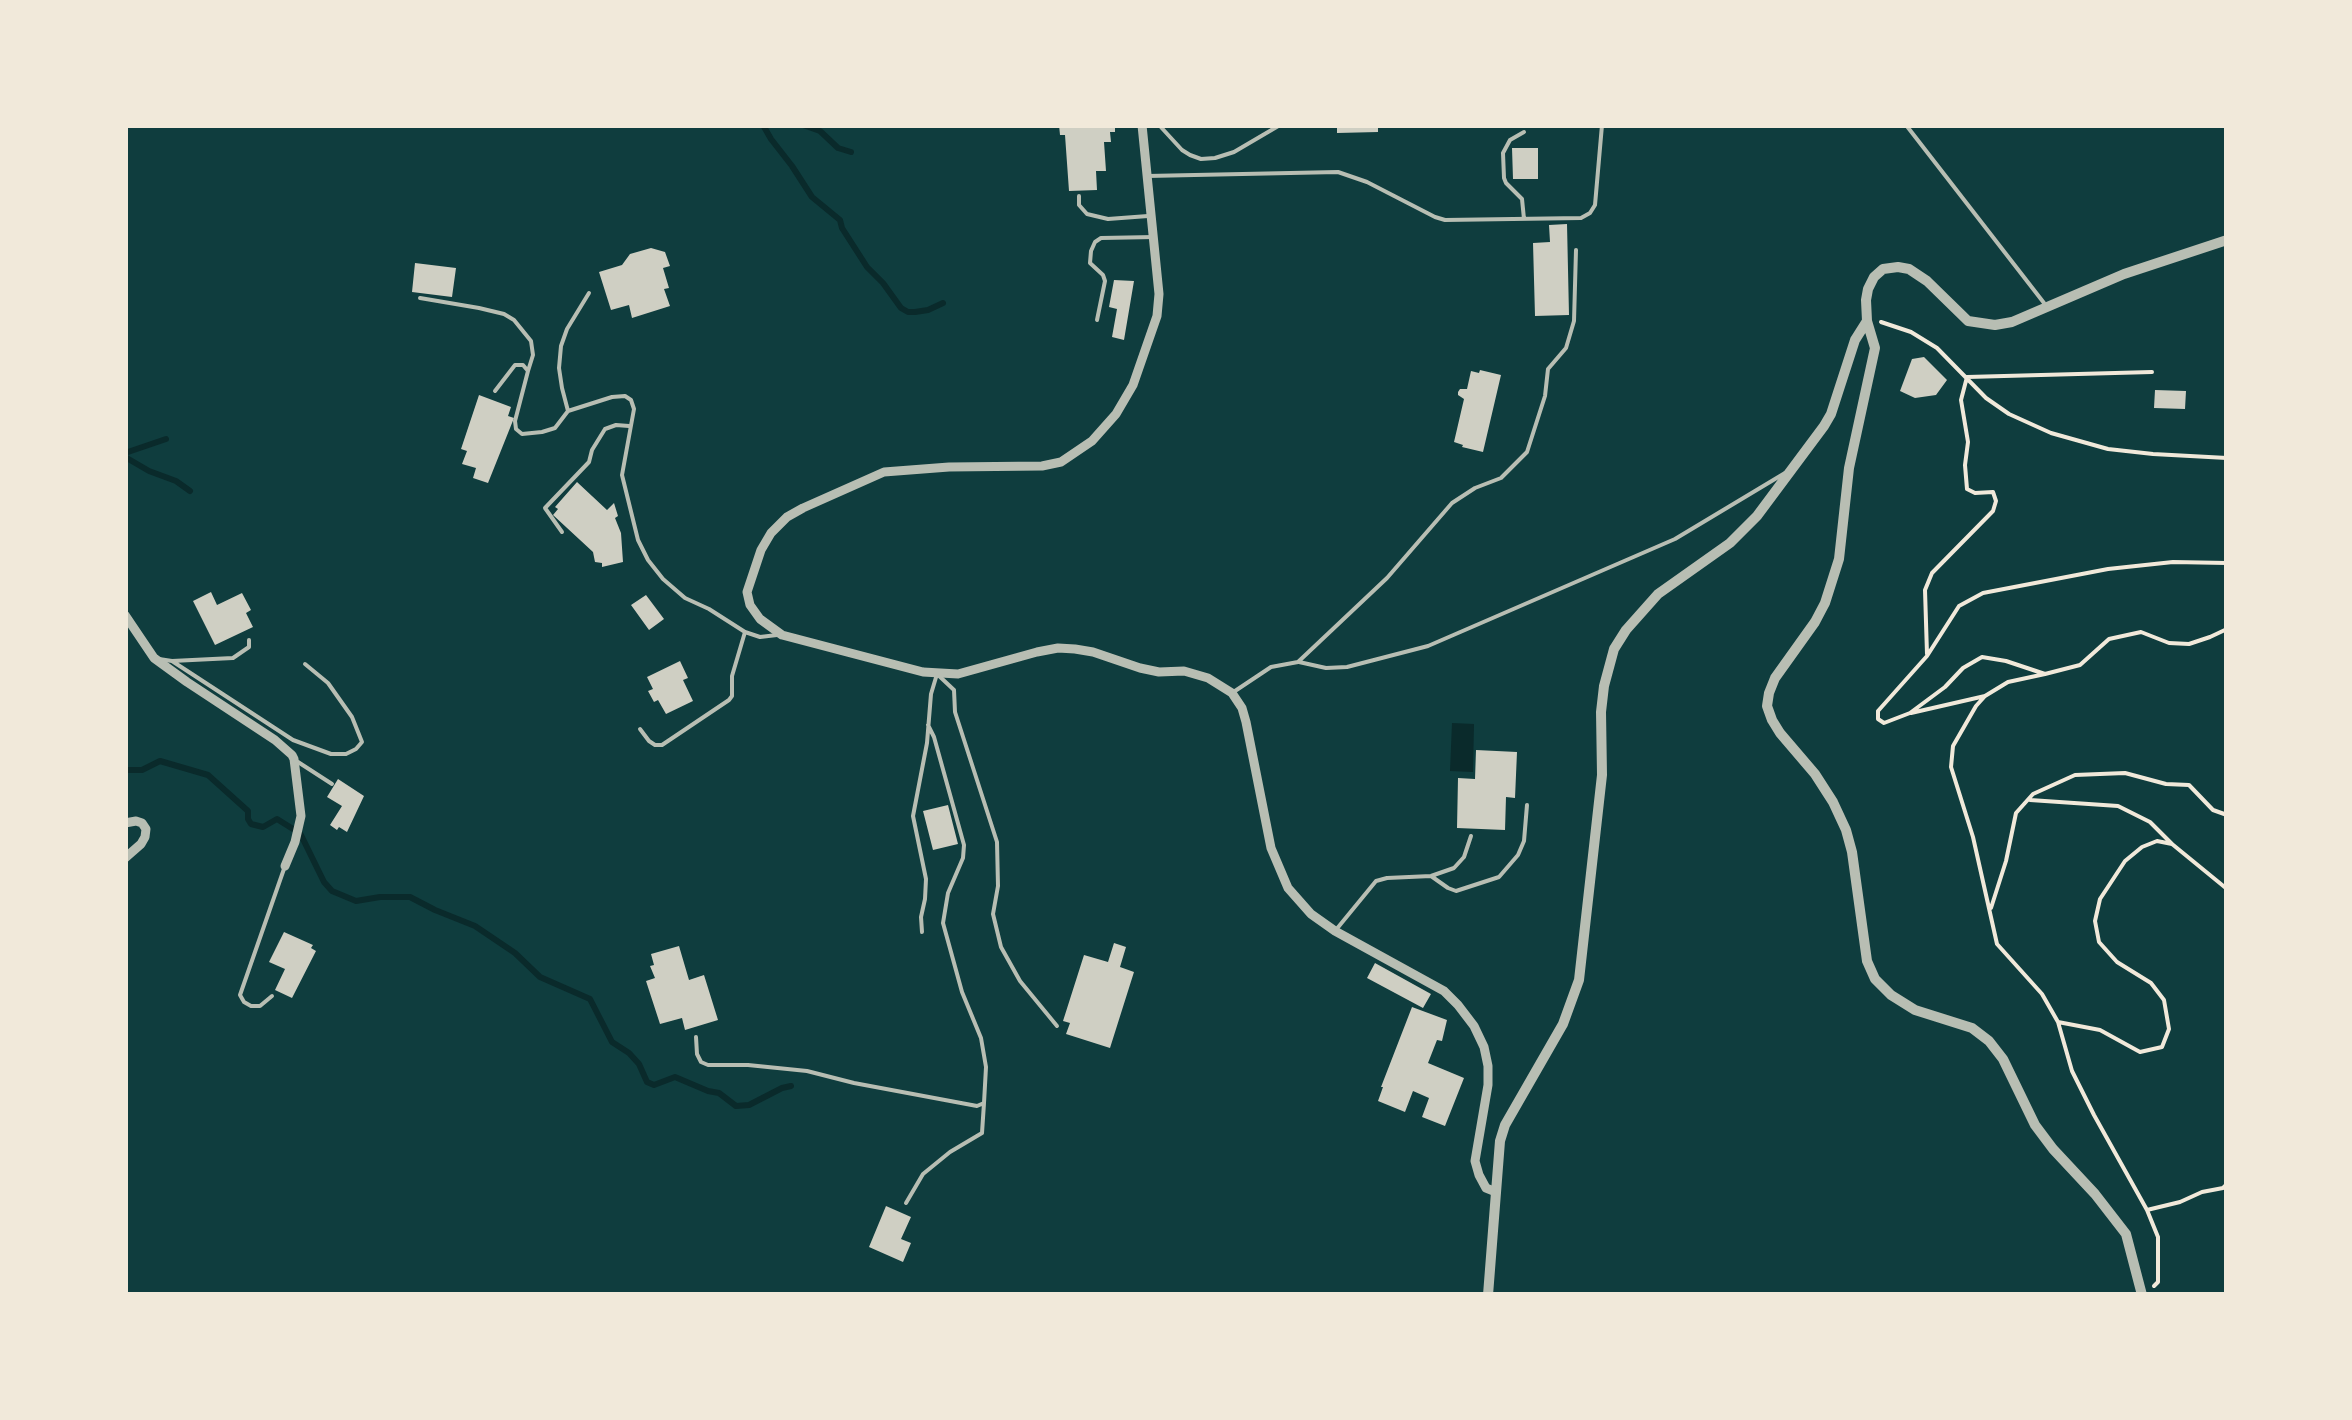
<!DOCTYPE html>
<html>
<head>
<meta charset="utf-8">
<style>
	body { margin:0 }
	#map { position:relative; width:2352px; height:1420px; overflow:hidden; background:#0f3d3e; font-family:Literata,serif }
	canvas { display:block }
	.frame { position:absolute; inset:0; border:128px solid #f1e9da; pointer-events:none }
</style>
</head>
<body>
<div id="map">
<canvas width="2352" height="1420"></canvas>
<div class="frame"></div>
</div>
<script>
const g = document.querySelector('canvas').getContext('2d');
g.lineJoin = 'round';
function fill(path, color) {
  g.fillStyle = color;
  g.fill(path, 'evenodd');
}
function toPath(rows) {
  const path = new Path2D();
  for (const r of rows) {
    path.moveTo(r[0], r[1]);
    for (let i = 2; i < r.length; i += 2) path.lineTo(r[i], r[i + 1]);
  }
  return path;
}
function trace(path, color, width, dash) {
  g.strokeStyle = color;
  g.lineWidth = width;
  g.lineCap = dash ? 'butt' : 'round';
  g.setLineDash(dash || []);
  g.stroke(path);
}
fill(toPath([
	[1452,723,1474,724,1473,772,1450,771]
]), '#0a2a2b');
trace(toPath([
	[763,125,771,139,792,166,812,197,840,220,842,228,867,267,883,283,901,308,908,312,915,312,928,310,943,303],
	[803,125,820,131,838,148,851,152],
	[125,453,166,439],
	[125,457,149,471,176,481,190,491],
	[125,770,142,770,160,761,208,775,248,811,248,819,251,824,263,827,277,819,293,829],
	[301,835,324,882,332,891,356,901,380,897,410,897,435,910,475,926,515,953,540,977,590,999,612,1042,629,1053,639,1064,647,1082,654,1085,675,1077,708,1091,719,1093,736,1106,749,1105,782,1088,791,1086]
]), '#0a2a2b', 6);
fill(toPath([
	[1059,125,1115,125,1115,132,1110,132,1111,142,1104,142,1106,171,1096,171,1097,190,1069,191,1065,135,1060,135],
	[1337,125,1378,125,1378,132,1337,133],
	[1512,148,1538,148,1538,179,1513,179],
	[1567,224,1569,315,1535,316,1533,243,1550,242,1549,225],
	[651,248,665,252,670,266,663,268,669,288,664,289,670,306,632,318,629,305,611,310,599,272,622,265,630,254],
	[415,263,456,268,452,297,412,292],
	[1114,280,1134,281,1124,340,1112,337,1117,309,1109,307],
	[1924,357,1947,380,1936,395,1915,398,1900,391,1912,359],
	[1480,370,1501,375,1483,452,1462,447,1463,445,1454,442,1464,399,1458,395,1458,392,1460,389,1467,389,1471,371,1479,373],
	[2155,390,2186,391,2185,409,2154,408],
	[479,395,511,407,508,416,514,418,488,483,473,478,476,468,462,464,467,451,461,449],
	[577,482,607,510,614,503,618,516,615,518,621,533,623,562,602,567,602,563,595,562,593,552,553,515,558,509,555,507],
	[211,592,217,605,242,593,251,610,246,613,253,627,215,645,193,601],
	[646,595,664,619,649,630,631,605],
	[680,661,688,678,683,680,693,701,666,714,658,700,654,702,648,691,653,689,647,677],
	[1476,750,1517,752,1515,798,1506,797,1505,830,1457,828,1458,778,1475,779],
	[338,779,364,796,347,832,339,827,337,830,330,825,342,806,327,797],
	[948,805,958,844,933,850,923,811],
	[284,932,313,945,311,948,316,951,292,998,275,990,285,969,269,962],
	[1114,943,1126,947,1120,967,1134,972,1110,1048,1066,1034,1070,1023,1063,1021,1084,955,1108,962],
	[679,946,689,980,704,975,718,1020,685,1030,682,1018,660,1024,646,981,655,978,650,966,654,965,651,954],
	[1375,963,1431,994,1423,1008,1367,978],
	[1412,1007,1447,1020,1442,1041,1437,1040,1428,1063,1464,1078,1445,1126,1422,1117,1429,1098,1413,1091,1405,1112,1378,1101,1383,1087,1381,1087],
	[886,1206,911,1217,901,1239,911,1243,903,1262,869,1247]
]), '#cfcfc3');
trace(toPath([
	[1881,322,1911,332,1937,348,1986,398,2009,414,2051,433,2108,449,2153,454,2227,458],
	[1967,377,2152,372],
	[1927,654,1925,590,1932,573,1993,511,1996,501,1993,492,1975,493,1967,489,1965,465,1968,442,1961,400,1967,377],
	[2045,674,2080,665,2109,639,2141,632,2169,643,2189,644,2210,637,2227,629],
	[1911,713,1985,696],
	[2030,800,2118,806,2150,822,2172,844],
	[1991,908,2006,861,2016,813,2033,794,2075,775,2125,773,2166,784,2189,785,2213,810,2227,815],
	[2058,1022,2100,1030,2140,1052,2162,1047,2169,1029,2164,1000,2151,983,2117,962,2099,942,2095,921,2100,899,2125,861,2142,847,2157,841,2172,844,2227,889],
	[2147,1210,2180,1202,2202,1192,2223,1188,2227,1184],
	[2154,1286,2158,1282,2158,1237,2147,1210,2094,1115,2072,1071,2058,1022,2042,994,1997,944,1973,837,1951,767,1953,746,1976,706,1985,696,2008,682,2045,674,2006,661,1982,657,1963,668,1945,687,1910,713,1884,723,1878,719,1878,711,1927,656,1959,606,1983,593,2108,569,2173,562,2227,563]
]), '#f1e9da', 4);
trace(toPath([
	[1159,125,1182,150,1190,155,1201,159,1215,158,1234,152,1280,125],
	[1906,125,2044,303],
	[1524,132,1510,140,1503,153,1504,178,1506,183,1522,199,1524,219],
	[1147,176,1338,172,1367,182,1435,217,1445,220,1581,218,1590,213,1595,205,1602,125],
	[1079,196,1079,205,1087,214,1108,219,1148,216],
	[589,293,567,329,561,346,559,368,562,388,568,411,612,397,625,396,631,400,634,409,622,475,638,540,648,560,663,579,685,598,709,609,745,632,760,637,777,635],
	[420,298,479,308,504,314,514,320,531,341,533,355,528,371],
	[1097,320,1105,281,1103,275,1090,263,1091,251,1095,242,1101,238,1154,237],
	[495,391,515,365,523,365,528,371,515,421,516,429,522,434,542,432,555,428,568,411],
	[562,532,545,508,589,462,592,450,605,429,616,425,629,426],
	[159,659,172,661,233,658,249,647,249,640],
	[172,661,293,740,331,754,346,754,356,749,362,742,352,717,328,683,305,664],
	[1299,662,1326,668,1347,667,1428,646,1675,539,1785,473],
	[1232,693,1271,667,1298,662,1387,578,1452,503,1475,488,1501,478,1527,452,1545,396,1548,369,1566,348,1574,321,1576,250],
	[640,729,649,741,655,745,662,745,729,700,732,696,732,676,745,632],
	[298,762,332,784],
	[1431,876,1448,888,1456,891,1499,877,1518,855,1524,841,1527,805],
	[1335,931,1376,881,1387,878,1431,876,1454,868,1464,857,1471,836],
	[922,932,921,917,925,899,926,879,913,816,927,743,931,694,937,674,954,690,955,712,997,842,998,886,993,914,1001,947,1020,981,1057,1026],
	[272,996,260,1006,251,1006,244,1002,240,995,285,866],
	[696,1037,697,1054,701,1062,708,1065,748,1065,807,1071,854,1083,977,1106,984,1103,986,1067,981,1038,962,992,943,923,948,893,963,858,964,845,934,737,928,725],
	[906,1203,923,1174,950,1152,982,1133,984,1103]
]), '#b8beb3', 4);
trace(toPath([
	[1142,125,1159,294,1157,316,1133,385,1116,414,1092,441,1061,462,1042,466,949,467,884,472,803,508,787,517,771,533,761,550,747,592,750,605,760,619,782,635,923,672,958,674,1037,652,1058,648,1075,649,1093,652,1140,668,1159,672,1184,671,1208,678,1232,693,1242,708,1246,722,1271,848,1288,888,1311,914,1335,931,1444,991,1458,1005,1474,1026,1484,1047,1488,1066,1488,1085,1475,1161,1479,1175,1486,1188,1496,1192],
	[125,615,154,658,187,682,275,740,292,755,294,759,301,816,295,842,285,866],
	[125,823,136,821,142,823,146,829,145,837,141,844,125,858]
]), '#b8beb3', 9);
trace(toPath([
	[1488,1295,1500,1141,1505,1125,1563,1024,1579,980,1602,775,1601,712,1604,686,1614,649,1626,630,1658,594,1730,543,1757,516,1824,426,1831,414,1855,340,1867,321],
	[2142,1295,2126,1234,2095,1194,2053,1149,2035,1125,2003,1059,1989,1041,1972,1028,1915,1010,1891,995,1875,979,1867,961,1852,852,1846,830,1833,802,1815,774,1780,733,1772,720,1767,706,1769,693,1775,678,1815,622,1825,603,1839,559,1849,468,1875,348,1867,321,1866,300,1868,289,1874,277,1883,269,1898,267,1909,269,1927,281,1968,321,1995,325,2012,322,2124,274,2227,240]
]), '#b8beb3', 10);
</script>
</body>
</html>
